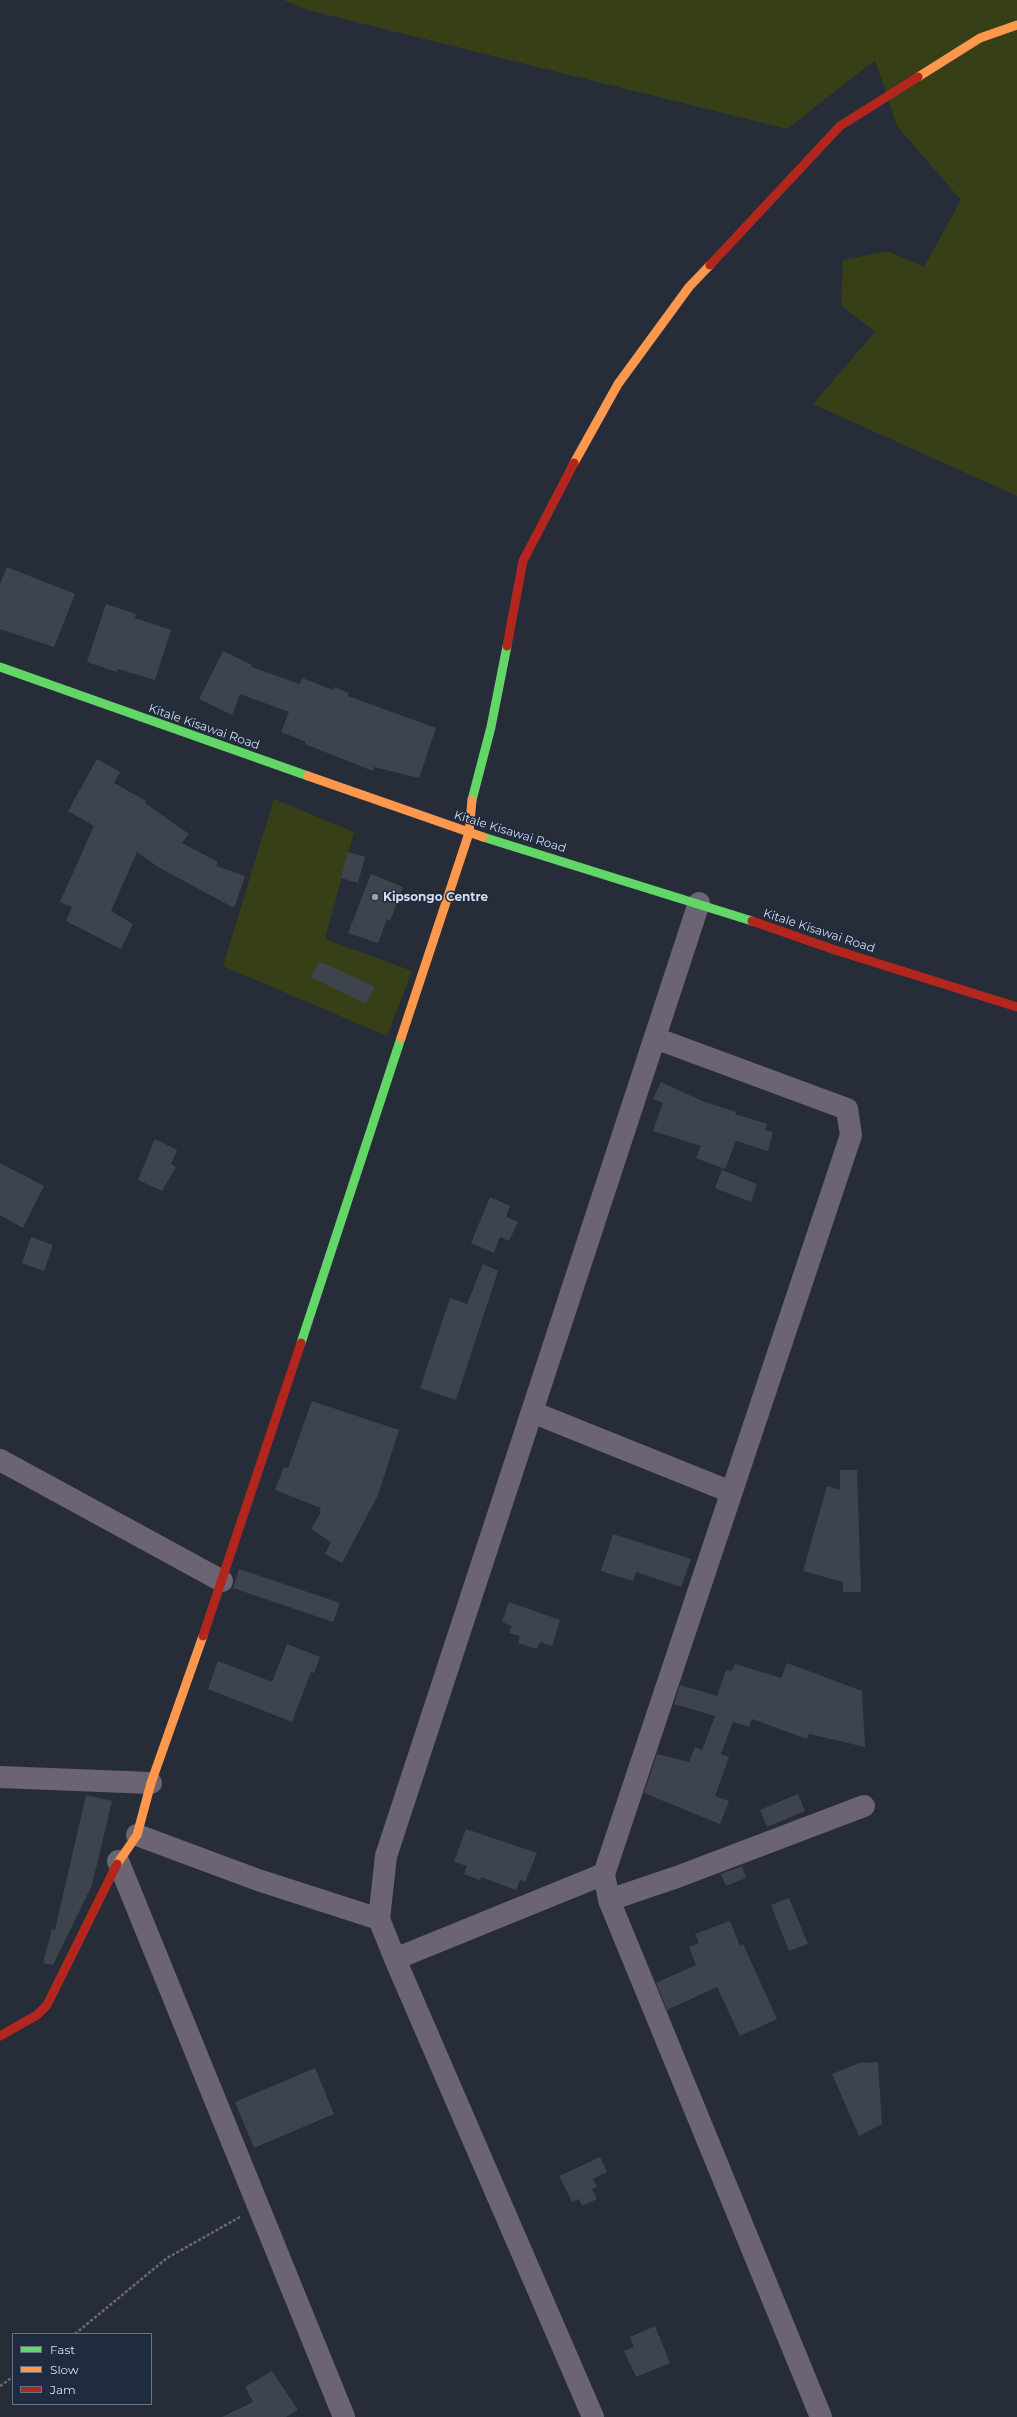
<!DOCTYPE html>
<html>
<head>
<meta charset="utf-8">
<style>
	body { margin:0 }
	#map { position:relative; width:1017px; height:2417px; overflow:hidden; background:#272d38; font-family:Montserrat,sans-serif }
	canvas { display:block }
	.legend { position:absolute; left:12px; top:2333px; width:140px; height:72px; box-sizing:border-box; background:#1f2b40; border:1px solid #687384; margin:0; padding:5px 7px; list-style:none; font-size:12px; color:#d5deeb }
	.legend li { display:flex; align-items:center; gap:8px; height:20px }
	.legend b { width:20px; border:1px solid #687384 }
</style>
</head>
<body>
<div id="map">
<canvas width="1017" height="2417"></canvas>
<ul class="legend">
<li><b style="height:5px;background:#63d668"></b>Fast</li>
<li><b style="height:5px;background:#ff974d"></b>Slow</li>
<li><b style="height:5px;background:#b3261e"></b>Jam</li>
</ul>
</div>
<script>
const g = document.querySelector('canvas').getContext('2d');
g.lineJoin = 'round';
function fill(path, color) {
  g.fillStyle = color;
  g.fill(path, 'evenodd');
}
function toPath(rows) {
  const path = new Path2D();
  for (const r of rows) {
    path.moveTo(r[0], r[1]);
    for (let i = 2; i < r.length; i += 2) path.lineTo(r[i], r[i + 1]);
  }
  return path;
}
function trace(path, color, width, dash) {
  g.strokeStyle = color;
  g.lineWidth = width;
  g.lineCap = dash ? 'butt' : 'round';
  g.setLineDash(dash || []);
  g.stroke(path);
}
function write(font, color, halo, rows, align = 'center') {
  g.font = font + ' Montserrat,sans-serif';
  g.lineWidth = 3;
  g.setLineDash([]);
  g.textBaseline = 'middle';
  g.strokeStyle = halo;
  g.fillStyle = color;
  for (const [text, x, y, turn = 0] of rows) {
    g.save();
    g.translate(x, y);
    g.rotate((+turn || 0) * Math.PI / 180);
    g.textAlign = isNaN(turn) ? turn : align;
    if (halo) g.strokeText(text, 0, 0);
    g.fillText(text, 0, 0);
    g.restore();
  }
}
fill(toPath([
	[284,0,1017,0,1017,496,813,404,875,332,841,305,843,260,887,251,924,267,961,200,897,126,875,60,787,129,308,10],
	[274,799,354,832,325,939,412,971,387,1036,223,966]
]), '#373f17');
fill(toPath([
	[7,567,75,594,54,647,0,629,0,584],
	[106,604,136,614,135,618,171,630,155,680,118,669,117,672,87,662],
	[223,651,252,665,251,667,300,684,302,678,333,690,334,687,349,693,348,696,436,728,419,778,374,767,373,771,305,744,306,742,281,732,289,712,240,694,232,715,199,699],
	[97,759,120,772,114,783,146,801,145,803,189,834,182,843,218,862,216,866,245,876,234,908,158,867,137,852,111,911,133,924,121,949,66,921,72,907,60,902,94,826,68,811],
	[348,852,365,857,358,883,341,878],
	[371,874,403,887,390,921,387,919,378,943,348,933],
	[318,963,324,963,375,987,366,1004,311,977],
	[661,1082,702,1101,736,1112,735,1114,767,1124,765,1130,773,1132,768,1151,736,1141,725,1169,696,1158,701,1146,653,1131,663,1103,653,1099],
	[155,1139,177,1150,171,1164,176,1167,162,1191,138,1180],
	[0,1163,44,1186,23,1228,0,1215],
	[722,1170,757,1184,751,1202,715,1188],
	[490,1197,510,1206,506,1217,518,1222,509,1241,500,1237,494,1253,471,1243],
	[31,1237,53,1245,44,1271,22,1263],
	[483,1264,498,1271,456,1400,420,1388,450,1298,467,1304],
	[312,1401,399,1430,378,1495,342,1563,325,1554,331,1542,311,1529,321,1512,319,1511,321,1508,275,1490,284,1467,288,1468],
	[840,1470,857,1470,861,1592,843,1592,843,1582,803,1571,827,1486,840,1490],
	[613,1534,691,1559,681,1587,636,1572,633,1581,601,1571],
	[239,1569,340,1603,333,1622,233,1588],
	[509,1602,560,1620,552,1646,540,1642,537,1649,518,1643,520,1636,509,1633,512,1626,502,1622],
	[287,1644,320,1657,314,1673,311,1672,292,1722,208,1689,218,1661,272,1682],
	[787,1663,862,1691,865,1747,809,1734,807,1739,752,1719,749,1727,733,1722,721,1754,729,1757,715,1796,729,1801,720,1824,644,1793,657,1754,689,1762,695,1747,702,1750,715,1716,674,1704,680,1685,717,1696,726,1670,732,1671,735,1664,781,1678],
	[798,1794,805,1811,767,1827,760,1810],
	[86,1795,112,1801,92,1885,53,1965,43,1963,52,1929,55,1930],
	[466,1829,537,1853,525,1882,520,1880,516,1890,481,1877,480,1880,464,1874,467,1866,454,1862],
	[742,1866,746,1878,726,1886,721,1874],
	[789,1898,808,1944,789,1951,771,1905],
	[730,1921,740,1946,743,1944,777,2019,740,2036,717,1987,667,2010,656,1983,696,1965,689,1947,699,1943,695,1934],
	[878,2062,882,2124,859,2136,832,2074,859,2063],
	[315,2068,334,2114,254,2148,235,2102],
	[600,2157,607,2172,593,2179,597,2187,592,2189,597,2199,582,2206,579,2199,572,2202,559,2176],
	[655,2326,670,2363,636,2377,624,2351,634,2347,630,2337],
	[272,2371,298,2410,286,2417,222,2417,253,2402,245,2387]
]), '#3e444d');
trace(toPath([
	[75,2334,167,2258,240,2217],
	[0,2386,13,2377]
]), '#6d6975', 2.5, [3, 2]);
trace(toPath([
	[655,1038,847,1109,851,1135,604,1874,609,1900,821,2417],
	[532,1412,731,1492],
	[0,1460,222,1581],
	[0,1777,151,1783],
	[137,1835,258,1880,379,1919],
	[118,1861,344,2417],
	[609,1900,677,1877,864,1806],
	[395,1959,604,1874],
	[593,2417,395,1959,379,1919,386,1856,699,903]
]), '#6c6473', 22);
trace(toPath([
	[0,667,308,776],
	[472,800,491,727,507,646],
	[483,837,752,921],
	[301,1343,401,1038]
]), '#63d668', 9);
trace(toPath([
	[918,77,980,38,1017,25],
	[574,463,618,384,689,287,710,265],
	[308,776,483,837],
	[401,1038,469,833,472,800],
	[117,1864,137,1835,151,1783,203,1636]
]), '#ff974d', 9);
trace(toPath([
	[710,265,840,126,918,77],
	[507,646,523,561,574,463],
	[752,921,835,950,1017,1007],
	[203,1636,301,1343],
	[0,2036,37,2015,47,2005,117,1864]
]), '#b3261e', 9);
for (const [x, y, r, color] of [
	[375,897,4,"#98a0ac"]
]) {
  const dot = new Path2D();
  dot.arc(x, y, r, 0, 2 * Math.PI);
  g.fillStyle = color;
  g.fill(dot);
  trace(dot, '#1f2b40', 1.5);
}
write('12px', '#d5deeb', '#1f2b40', [
	["Kitale Kisawai Road",204,727,19],
	["Kitale Kisawai Road",510,832,17],
	["Kitale Kisawai Road",819,931,18]
]);
write('bold 12px', '#d5deeb', '#1f2b40', [
	["Kipsongo Centre",383,897]
], 'left');
</script>
</body>
</html>
